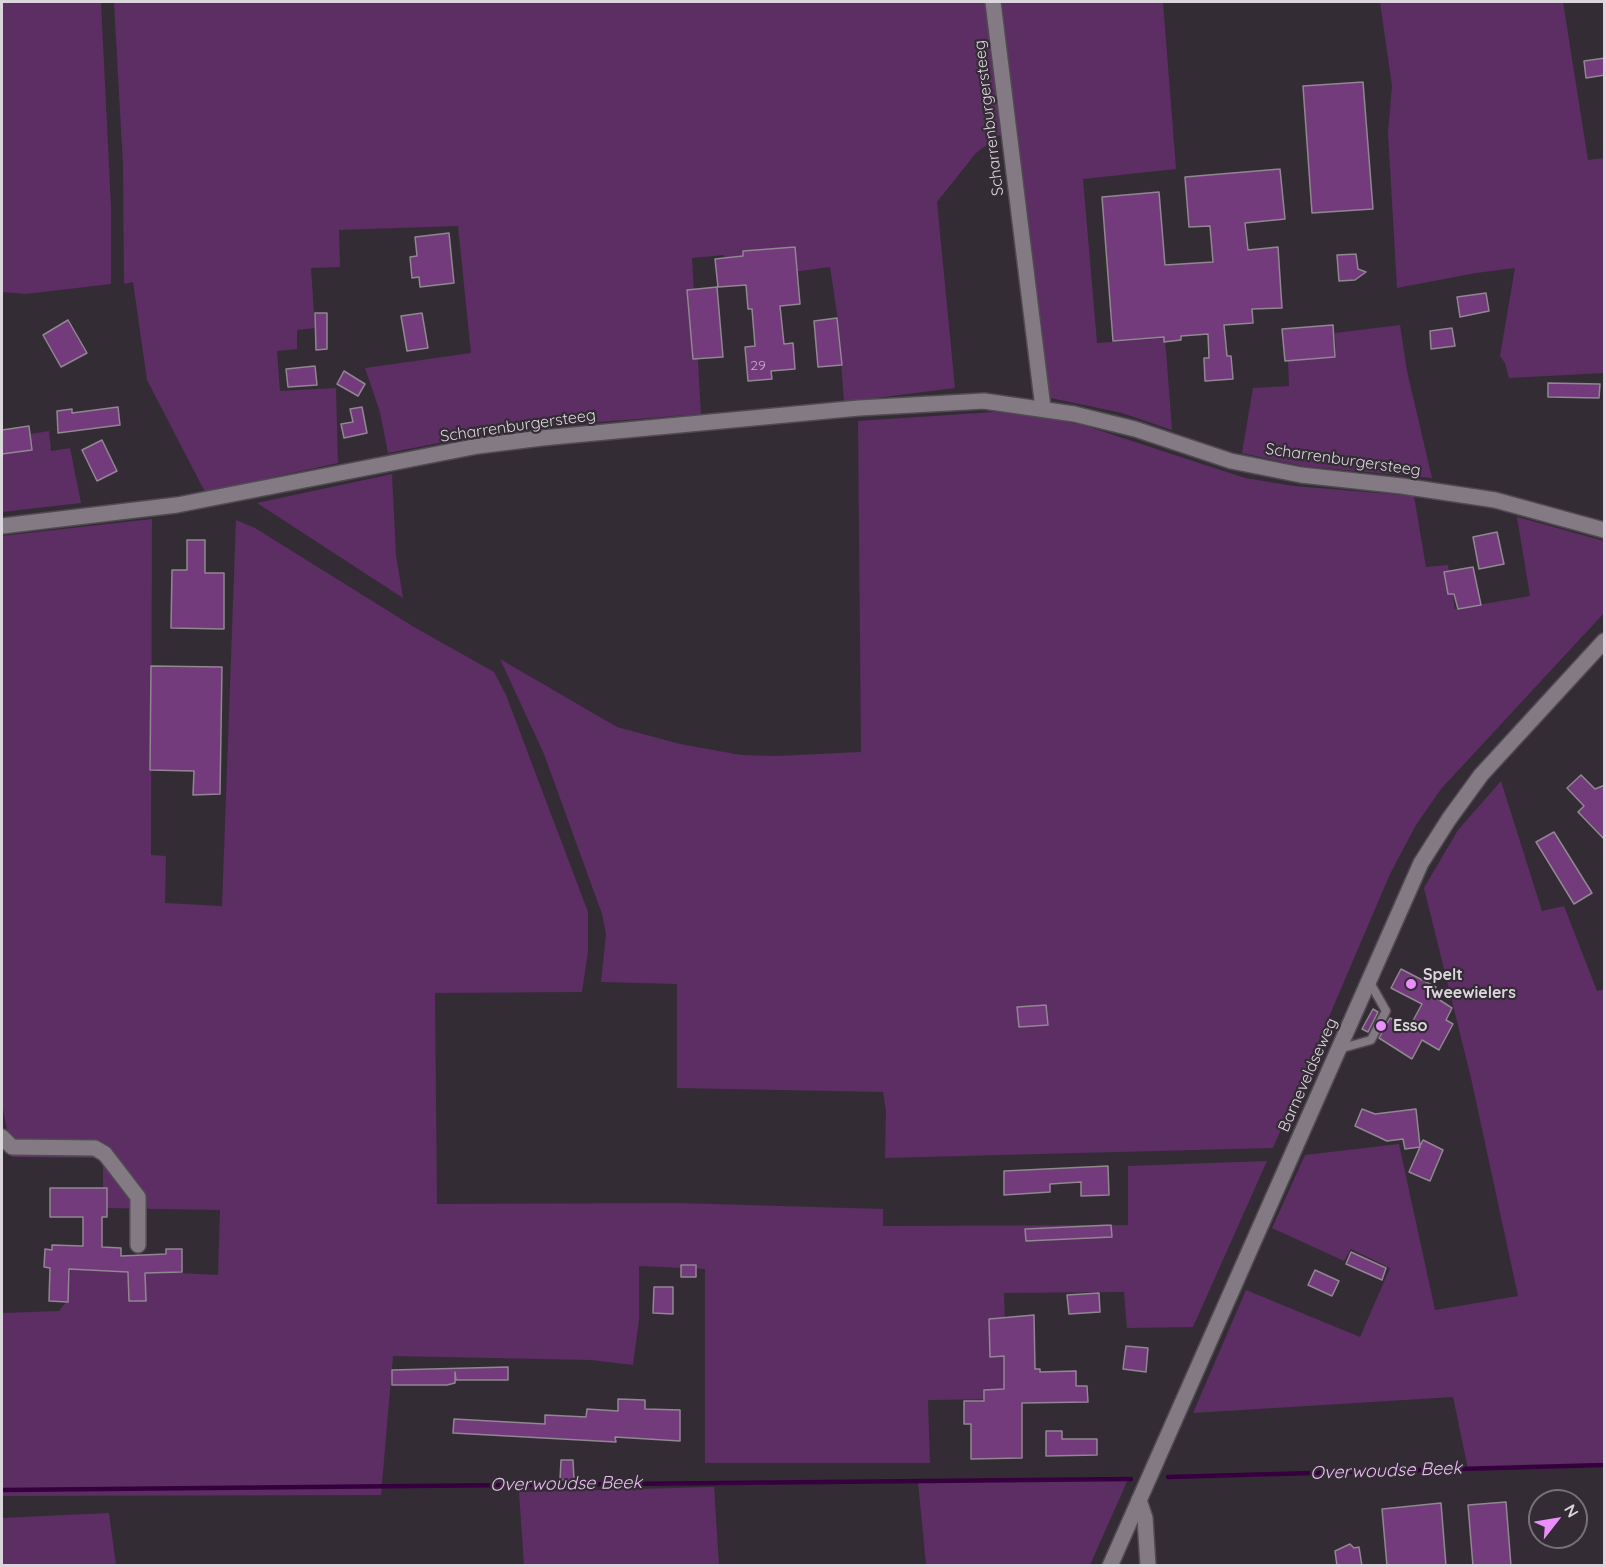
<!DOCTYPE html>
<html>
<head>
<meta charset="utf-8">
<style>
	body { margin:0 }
	#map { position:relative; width:1606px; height:1567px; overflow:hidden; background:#342c35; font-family:Quicksand,sans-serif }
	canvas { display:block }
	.frame { position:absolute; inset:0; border:3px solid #dbd6dc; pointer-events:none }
	.north { position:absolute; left:1528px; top:1489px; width:60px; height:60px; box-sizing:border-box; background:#342c35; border:2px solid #777078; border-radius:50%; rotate:59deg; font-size:16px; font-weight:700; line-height:24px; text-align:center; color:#dbd6dc }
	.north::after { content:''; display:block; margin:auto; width:21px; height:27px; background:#eb8dfb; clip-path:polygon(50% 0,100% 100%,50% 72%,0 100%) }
</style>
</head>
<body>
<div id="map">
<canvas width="1606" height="1567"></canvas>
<div class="frame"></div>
<div class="north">N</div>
</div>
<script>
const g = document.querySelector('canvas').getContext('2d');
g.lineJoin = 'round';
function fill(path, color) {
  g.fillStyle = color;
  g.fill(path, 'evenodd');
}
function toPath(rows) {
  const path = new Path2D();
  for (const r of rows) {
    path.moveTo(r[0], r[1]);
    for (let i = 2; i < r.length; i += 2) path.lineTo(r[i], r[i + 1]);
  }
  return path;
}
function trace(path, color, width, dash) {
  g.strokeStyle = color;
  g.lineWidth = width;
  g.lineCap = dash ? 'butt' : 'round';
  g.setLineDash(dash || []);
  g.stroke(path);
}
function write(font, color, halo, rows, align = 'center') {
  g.font = font + ' Quicksand,sans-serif';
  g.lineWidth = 4.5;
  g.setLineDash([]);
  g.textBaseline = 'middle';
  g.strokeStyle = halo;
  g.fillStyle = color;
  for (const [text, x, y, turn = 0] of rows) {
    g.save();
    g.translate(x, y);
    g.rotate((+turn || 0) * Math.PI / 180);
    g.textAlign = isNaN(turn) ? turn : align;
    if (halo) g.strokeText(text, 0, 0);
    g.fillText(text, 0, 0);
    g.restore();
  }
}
fill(toPath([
	[2,2,101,2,111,207,111,284,26,294,2,292],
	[114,2,987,2,1003,133,976,153,937,202,955,388,844,402,838,320,830,267,727,281,724,255,692,258,701,414,509,429,388,453,380,412,365,368,471,353,458,226,339,230,340,267,311,268,315,328,297,330,297,349,277,351,280,391,336,388,338,463,205,492,147,380,133,282,124,284,123,165],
	[997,2,1163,2,1176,169,1083,179,1097,343,1165,338,1172,430,1122,413,1046,397],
	[1380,2,1563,2,1588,160,1604,158,1604,373,1509,378,1505,363,1500,356,1515,268,1476,273,1397,288,1388,133,1392,86],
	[1400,325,1407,371,1432,478,1302,466,1242,453,1253,388,1289,386,1288,361,1336,357,1335,333],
	[994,412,1042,416,1089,427,1245,478,1294,486,1414,496,1426,567,1448,565,1455,609,1530,596,1517,517,1604,541,1604,613,1441,789,1416,825,1390,874,1273,1148,885,1158,886,1111,883,1092,677,1088,677,984,601,982,606,934,602,914,544,754,500,659,617,727,680,744,741,755,777,756,861,752,858,421],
	[49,431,51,451,70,448,81,503,2,512,2,439],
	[392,474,396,555,403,598,257,503],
	[152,519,151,855,166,856,165,903,222,906,236,520,255,528,414,627,494,672,506,695,588,912,588,952,582,992,435,993,437,1204,679,1203,883,1209,883,1226,1128,1225,1128,1166,1267,1161,1193,1327,1127,1328,1124,1292,1004,1293,1007,1399,928,1400,930,1463,705,1463,705,1269,639,1266,639,1320,633,1365,591,1360,393,1356,381,1495,2,1496,2,1313,59,1311,67,1301,71,1267,218,1275,220,1210,103,1208,103,1158,12,1157,2,1103,2,536],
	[1501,781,1542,911,1564,906,1597,991,1604,989,1604,1467,1468,1469,1453,1397,1193,1413,1246,1290,1360,1337,1390,1268,1351,1249,1344,1261,1272,1228,1305,1155,1399,1144,1435,1310,1518,1296,1471,1078,1424,888,1458,830],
	[1129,1477,1090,1565,926,1565,918,1482],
	[714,1487,719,1565,524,1565,519,1492],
	[109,1513,116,1565,2,1565,2,1518]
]), '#5c2e64');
trace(toPath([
	[1168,1477,1604,1465],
	[2,1490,1131,1479]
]), '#36003e', 4.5);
const building = toPath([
	[1605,58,1605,75,1586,78,1584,61,1605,58],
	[1363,82,1373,209,1312,213,1303,86,1363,82],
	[1280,169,1285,219,1245,223,1248,250,1278,247,1282,308,1252,309,1253,323,1224,325,1227,356,1231,356,1233,379,1205,381,1204,358,1209,358,1208,334,1181,336,1181,340,1164,342,1164,337,1113,341,1102,197,1159,192,1165,265,1213,262,1210,226,1189,227,1185,177,1280,169],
	[449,233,454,283,420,287,419,277,412,278,410,257,417,256,415,237,449,233],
	[795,247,800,304,780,306,784,344,793,343,795,369,771,371,772,379,748,381,745,347,755,346,752,309,748,309,746,285,718,287,715,259,743,256,743,251,795,247],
	[1356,254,1358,269,1366,272,1355,280,1339,281,1337,255,1356,254],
	[717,287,723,357,693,359,687,290,717,287],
	[1486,293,1489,311,1460,317,1457,297,1486,293],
	[315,313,327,313,327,349,316,350,315,313],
	[422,313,428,348,407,351,401,316,422,313],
	[837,318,842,365,818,367,814,321,837,318],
	[68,320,87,353,61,367,43,335,68,320],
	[1333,325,1335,357,1285,361,1282,329,1333,325],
	[1452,328,1455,346,1431,349,1430,331,1452,328],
	[315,366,317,385,288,387,286,369,315,366],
	[344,371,365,384,358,396,337,384,344,371],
	[1548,383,1600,384,1599,398,1548,397,1548,383],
	[118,407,120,425,58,433,57,411,72,409,72,413,118,407],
	[362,407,367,433,344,438,341,424,353,422,350,409,362,407],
	[29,426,32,450,2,454,2,430,29,426],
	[102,440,117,471,97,481,82,450,102,440],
	[1497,532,1504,564,1479,569,1473,537,1497,532],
	[187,540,205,540,205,573,224,573,224,629,171,628,172,570,187,570,187,540],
	[1473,567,1481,605,1458,609,1454,594,1448,594,1444,572,1473,567],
	[151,666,222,667,220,794,193,795,194,771,150,770,151,666],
	[1581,775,1595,789,1605,785,1605,840,1578,812,1584,806,1567,788,1581,775],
	[1554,832,1592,893,1574,904,1536,842,1554,832],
	[1401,969,1436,987,1432,995,1452,1008,1446,1020,1453,1024,1439,1050,1422,1040,1412,1059,1379,1038,1390,1018,1409,1028,1422,1004,1391,988,1401,969],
	[1046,1005,1048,1025,1019,1027,1017,1007,1046,1005],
	[1373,1009,1378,1012,1368,1032,1362,1029,1373,1009],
	[1362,1109,1375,1114,1416,1109,1420,1146,1423,1140,1443,1150,1430,1181,1409,1172,1420,1147,1405,1149,1403,1139,1387,1141,1355,1126,1362,1109],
	[1108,1166,1109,1195,1081,1196,1081,1182,1050,1184,1050,1192,1004,1195,1004,1171,1108,1166],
	[50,1188,107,1188,107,1217,102,1217,102,1247,121,1248,121,1256,166,1254,166,1249,182,1249,182,1272,145,1273,146,1301,129,1301,128,1272,69,1269,68,1302,49,1301,50,1268,44,1267,45,1249,52,1250,52,1245,83,1246,83,1217,50,1217,50,1188],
	[1111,1225,1112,1237,1026,1241,1025,1229,1111,1225],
	[1351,1252,1386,1268,1382,1280,1346,1264,1351,1252],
	[681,1265,696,1265,696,1277,681,1277,681,1265],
	[1315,1270,1339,1281,1332,1296,1308,1285,1315,1270],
	[654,1287,673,1287,673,1314,653,1313,654,1287],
	[1099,1293,1100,1312,1069,1314,1067,1295,1099,1293],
	[1034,1315,1035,1369,1040,1369,1040,1372,1076,1371,1076,1386,1087,1386,1088,1402,1022,1403,1022,1458,971,1459,971,1424,964,1424,964,1401,984,1401,984,1390,1004,1389,1004,1356,990,1357,989,1319,1034,1315],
	[1126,1346,1148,1348,1146,1372,1123,1369,1126,1346],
	[508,1367,508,1380,456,1380,455,1372,455,1383,447,1385,392,1385,392,1370,508,1367],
	[618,1399,645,1400,645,1409,680,1410,680,1441,615,1437,616,1442,453,1433,454,1419,545,1424,545,1415,586,1417,587,1409,618,1411,618,1399],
	[1046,1431,1062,1431,1062,1439,1097,1439,1097,1455,1046,1456,1046,1431],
	[561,1460,573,1460,574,1480,560,1480,561,1460],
	[1506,1502,1511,1566,1473,1566,1468,1505,1506,1502],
	[1441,1503,1446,1566,1387,1566,1382,1509,1441,1503],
	[1350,1544,1354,1548,1359,1547,1362,1566,1337,1566,1335,1551,1350,1544]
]);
fill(building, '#733b7c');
trace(building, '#908791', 1.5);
const service = toPath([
	[1339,1049,1371,1040,1386,1011,1369,981]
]);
const minor = toPath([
	[993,2,1043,408],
	[2,1137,12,1147,95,1148,105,1154,138,1197,138,1245],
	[1139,1500,1145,1518,1148,1566]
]);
const tertiary = toPath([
	[2,526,177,505,478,446,542,438,859,408,984,401,1074,414,1135,429,1231,461,1301,475,1402,486,1495,500,1604,530]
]);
const secondary = toPath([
	[1110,1566,1421,863,1449,819,1481,775,1604,641]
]);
trace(service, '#514a52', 11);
trace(minor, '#514a52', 18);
trace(tertiary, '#514a52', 18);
trace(secondary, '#514a52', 18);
trace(service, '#837a84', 8);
trace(minor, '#837a84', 15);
trace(tertiary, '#837a84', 15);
trace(secondary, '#837a84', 15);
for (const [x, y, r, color] of [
	[1411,984,6,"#eb8dfb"],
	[1381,1026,6,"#eb8dfb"]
]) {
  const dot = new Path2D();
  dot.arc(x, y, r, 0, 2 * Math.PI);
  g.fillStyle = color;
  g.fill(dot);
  trace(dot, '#342c35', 2);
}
write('14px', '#c1afc4', null, [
	["29",758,366]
]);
write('16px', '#dbd6dc', '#342c35', [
	["Scharrenburgersteeg",989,118,-97],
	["Scharrenburgersteeg",518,426,-8],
	["Scharrenburgersteeg",1343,460,8],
	["Barneveldseweg",1308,1075,-66]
]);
write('bold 16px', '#dbd6dc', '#342c35', [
	["Spelt",1423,975],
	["Tweewielers",1423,993],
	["Esso",1393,1026]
], 'left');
write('italic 18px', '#edbef5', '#342c35', [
	["Overwoudse Beek",1386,1471,-2],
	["Overwoudse Beek",566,1484,-1]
]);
</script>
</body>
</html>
